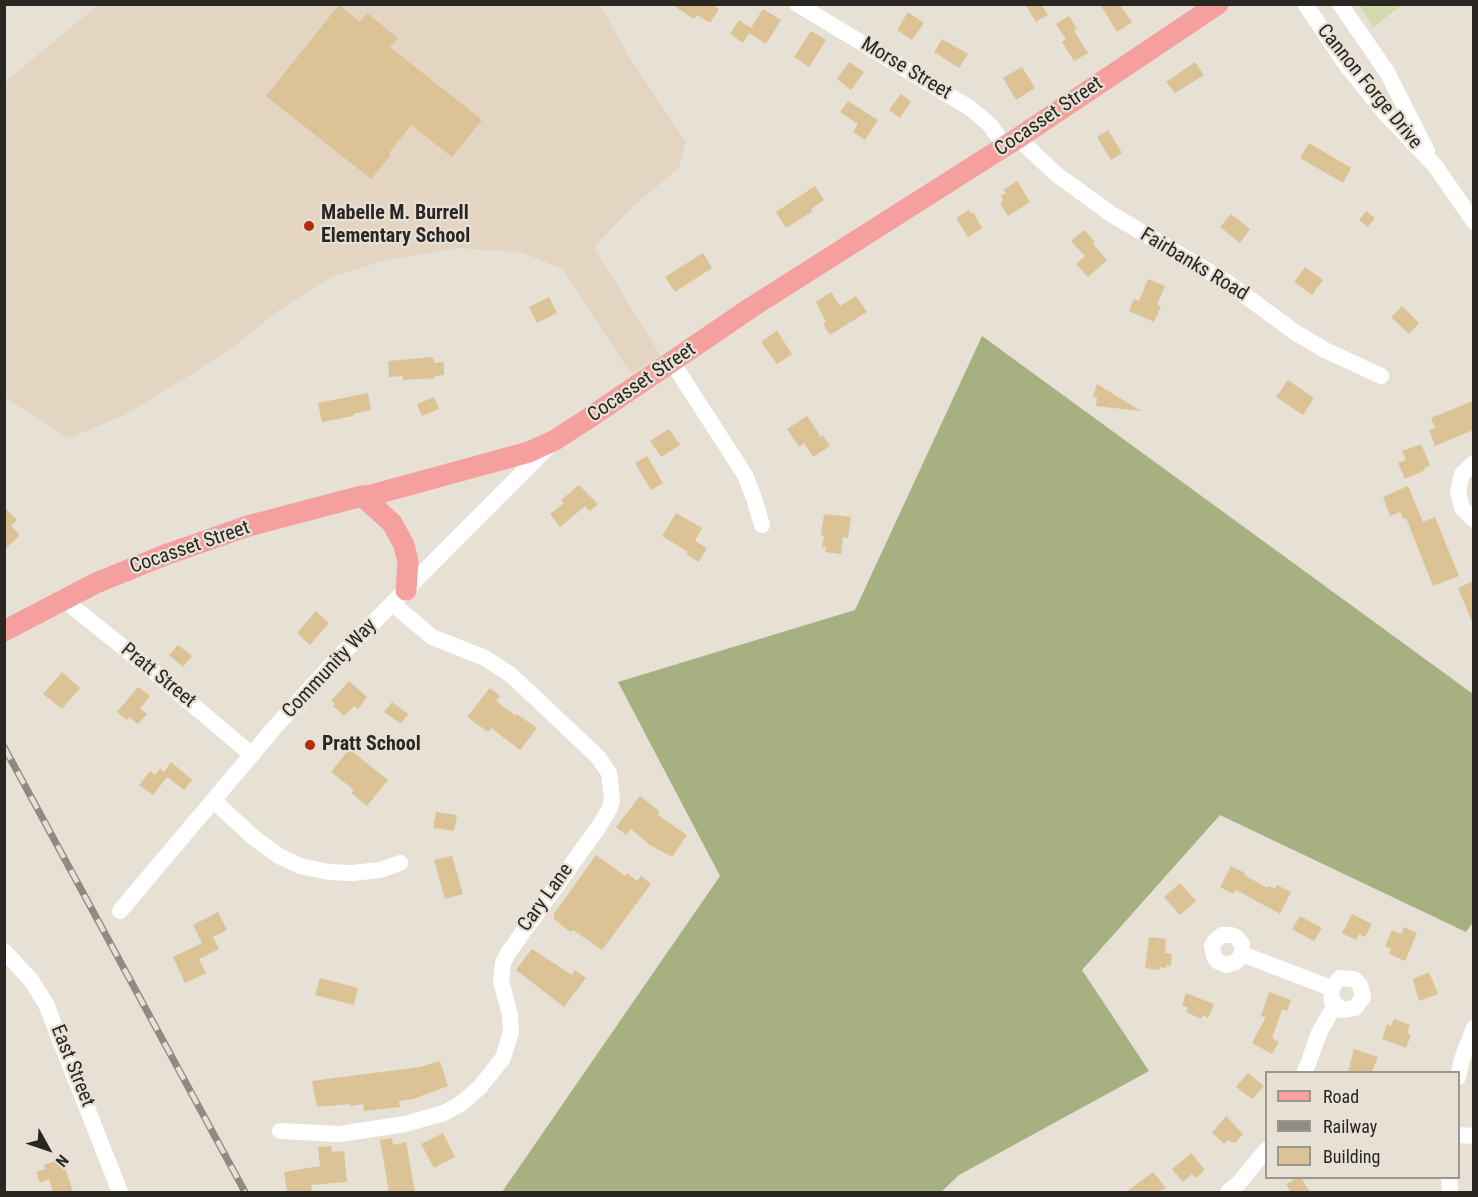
<!DOCTYPE html>
<html>
<head>
<meta charset="utf-8">
<style>
	body { margin:0 }
	#map { position:relative; width:1478px; height:1197px; overflow:hidden; background:#e7e0d5; font-family:"Roboto Condensed",sans-serif }
	canvas { display:block }
	.frame { position:absolute; inset:0; border:6px solid #2a2723; pointer-events:none }
	.legend { position:absolute; left:1265px; top:1071px; width:195px; height:108px; box-sizing:border-box; background:#e7e0d5; border:2px solid #9b968e; margin:0; padding:8px 10px; list-style:none; font-size:18px; color:#2a2723 }
	.legend li { display:flex; align-items:center; gap:12px; height:30px }
	.legend b { width:30px; border:2px solid #9b968e }
	.north { position:absolute; left:18px; top:1119px; width:60px; height:60px; -webkit-text-stroke:4px #e7e0d5; paint-order:stroke; rotate:130deg; font-size:16px; font-weight:700; line-height:24px; text-align:center; color:#2a2723 }
	.north::after { content:''; display:block; margin:auto; width:21px; height:27px; background:#2a2723; clip-path:polygon(50% 0,100% 100%,50% 72%,0 100%) }
</style>
</head>
<body>
<div id="map">
<canvas width="1478" height="1197"></canvas>
<div class="frame"></div>
<ul class="legend">
<li><b style="height:8px;background:#f5a09e"></b>Road</li>
<li><b style="height:8px;background:#8f8a82"></b>Railway</li>
<li><b style="height:16px;background:#dcc395"></b>Building</li>
</ul>
<div class="north">N</div>
</div>
<script>
const g = document.querySelector('canvas').getContext('2d');
g.lineJoin = 'round';
function fill(path, color) {
  g.fillStyle = color;
  g.fill(path, 'evenodd');
}
function toPath(rows) {
  const path = new Path2D();
  for (const r of rows) {
    path.moveTo(r[0], r[1]);
    for (let i = 2; i < r.length; i += 2) path.lineTo(r[i], r[i + 1]);
  }
  return path;
}
function trace(path, color, width, dash) {
  g.strokeStyle = color;
  g.lineWidth = width;
  g.lineCap = dash ? 'butt' : 'round';
  g.setLineDash(dash || []);
  g.stroke(path);
}
function write(font, color, halo, rows, align = 'center') {
  g.font = font + ' "Roboto Condensed",sans-serif';
  g.lineWidth = 4.5;
  g.setLineDash([]);
  g.textBaseline = 'middle';
  g.strokeStyle = halo;
  g.fillStyle = color;
  for (const [text, x, y, turn = 0] of rows) {
    g.save();
    g.translate(x, y);
    g.rotate((+turn || 0) * Math.PI / 180);
    g.textAlign = isNaN(turn) ? turn : align;
    if (halo) g.strokeText(text, 0, 0);
    g.fillText(text, 0, 0);
    g.restore();
  }
}
fill(toPath([
	[98,5,600,5,630,58,686,142,679,168,633,206,594,247,660,355,631,374,562,269,521,252,457,248,383,261,332,277,276,312,231,349,177,383,125,415,69,438,5,398,4,83]
]), '#e3d5c2');
fill(toPath([
	[1359,5,1402,5,1373,27]
]), '#d0daaa');
fill(toPath([
	[982,336,1473,694,1473,922,1466,932,1220,815,1082,970,1149,1071,959,1175,941,1192,502,1192,720,876,618,682,855,610]
]), '#a6b080');
fill(toPath([
	[671,4,712,4,719,9,710,23,697,15,694,19],
	[1025,4,1041,4,1048,15,1036,22],
	[1100,4,1119,4,1132,22,1117,32],
	[339,5,360,22,367,13,398,38,390,47,482,120,452,157,411,125,389,153,391,155,371,179,266,96],
	[763,9,781,20,766,44,749,33,743,43,730,34,739,20,751,28],
	[908,12,924,23,912,40,897,30],
	[1069,16,1077,29,1074,31,1088,53,1074,61,1062,42,1066,39,1056,24],
	[811,31,826,40,809,67,794,57],
	[942,39,968,54,959,68,934,52],
	[849,62,864,72,851,90,837,79],
	[1195,62,1204,75,1175,93,1166,82],
	[1022,67,1035,88,1016,100,1003,78],
	[901,94,911,102,900,118,889,110],
	[848,101,878,120,865,140,853,132,858,124,840,112],
	[1108,130,1122,153,1111,160,1097,137],
	[1309,143,1351,168,1343,183,1300,158],
	[1017,181,1030,202,1008,216,1000,203,1003,200,1001,196,1006,193,1003,190],
	[815,186,824,200,811,209,813,211,786,228,776,212],
	[969,210,971,214,973,212,982,228,968,237,956,218],
	[1366,211,1375,218,1368,227,1359,220],
	[1231,214,1250,229,1240,243,1220,227],
	[1084,230,1095,242,1093,244,1107,260,1088,277,1076,264,1085,256,1071,241],
	[703,253,712,268,675,292,665,277],
	[1305,267,1323,280,1312,295,1294,282],
	[1148,279,1165,286,1157,305,1161,306,1154,322,1129,311,1134,299,1139,301],
	[831,292,840,306,856,296,867,312,830,335,823,324,826,322,816,302],
	[549,297,557,313,537,323,529,307],
	[1402,306,1419,323,1409,334,1391,317],
	[777,331,792,354,777,364,761,342],
	[433,357,434,363,444,362,444,375,435,376,435,378,403,380,403,376,389,377,388,361],
	[1288,380,1314,398,1303,415,1276,397],
	[1097,384,1141,411,1096,406,1097,398,1093,397],
	[368,393,371,410,353,414,353,416,322,422,318,403],
	[434,397,439,409,422,416,417,404],
	[1473,401,1473,430,1435,446,1429,430,1435,428,1431,418],
	[807,416,821,437,823,435,830,446,813,457,804,443,799,447,787,429],
	[669,429,680,445,661,457,650,441],
	[1421,444,1430,465,1424,468,1425,470,1405,479,1398,463,1406,460,1402,451],
	[647,456,663,483,651,490,635,463],
	[579,485,598,504,590,511,585,506,560,527,550,514,564,503,561,500],
	[1408,486,1423,522,1435,517,1459,576,1433,586,1406,518,1403,519,1400,512,1390,516,1383,497],
	[4,507,17,520,11,526,20,535,4,550],
	[676,513,702,528,695,541,707,548,699,562,686,554,688,552,662,536],
	[824,514,851,517,848,538,843,537,841,554,825,552,826,547,822,547,824,536,821,535],
	[1473,581,1473,624,1458,588],
	[316,611,329,623,310,645,297,633],
	[178,645,192,656,183,667,169,655],
	[62,672,80,688,62,709,43,694],
	[349,681,367,697,358,709,354,706,344,716,333,706,335,704,331,701],
	[138,687,150,696,140,709,147,714,138,724,129,717,127,720,117,712],
	[490,688,500,696,496,701,516,716,517,714,537,728,520,750,491,728,488,732,467,717],
	[392,702,408,714,401,724,384,712],
	[349,749,388,780,367,806,351,793,354,790,331,772],
	[171,762,192,780,184,790,167,777,153,795,139,785,150,771,155,775,160,768,164,772],
	[640,796,659,811,658,815,687,835,672,857,650,845,631,829,626,835,616,827],
	[436,812,457,815,454,831,433,828],
	[596,855,625,876,627,873,637,881,641,876,651,884,602,950,573,930,571,932,565,928,554,919,554,914],
	[452,856,463,894,445,899,434,860],
	[1231,866,1245,873,1244,875,1268,888,1269,886,1275,889,1277,885,1291,892,1280,914,1236,890,1233,894,1220,887],
	[1180,883,1196,901,1180,915,1164,897],
	[218,912,227,930,213,937,219,949,199,959,206,973,185,983,173,957,202,943,193,925],
	[1352,914,1372,924,1365,937,1359,934,1356,940,1342,933],
	[1300,916,1322,928,1314,941,1292,929],
	[1404,927,1417,933,1405,961,1389,954,1391,949,1385,946,1392,930,1401,934],
	[1149,937,1166,939,1165,953,1172,954,1171,966,1166,965,1166,968,1160,967,1159,970,1145,968],
	[532,949,572,975,575,970,586,978,564,1007,516,970],
	[1429,972,1438,994,1419,1001,1413,979],
	[320,978,358,988,354,1005,315,995],
	[1269,992,1291,1000,1287,1011,1282,1009,1272,1038,1279,1042,1272,1054,1252,1043,1266,1017,1261,1016],
	[1186,993,1214,1004,1208,1018,1203,1015,1201,1019,1186,1012,1188,1008,1182,1005],
	[1394,1019,1410,1025,1407,1033,1411,1035,1406,1048,1382,1039,1387,1024,1391,1026],
	[1354,1049,1378,1057,1372,1072,1348,1072],
	[440,1061,448,1086,413,1099,399,1101,400,1107,364,1111,363,1104,351,1106,350,1104,317,1107,312,1081,420,1067],
	[1248,1073,1264,1086,1252,1099,1236,1087],
	[1226,1116,1243,1134,1235,1143,1227,1140,1224,1144,1212,1133],
	[443,1133,455,1157,434,1168,421,1144],
	[392,1138,393,1145,406,1142,415,1192,389,1192,380,1140],
	[331,1146,332,1152,344,1151,347,1182,311,1185,312,1192,287,1192,284,1172,320,1166,318,1147],
	[1191,1153,1205,1170,1196,1178,1192,1174,1183,1182,1172,1169],
	[62,1159,73,1192,53,1192,49,1179,40,1183,36,1172,45,1169,44,1165],
	[1153,1172,1166,1188,1159,1192,1126,1192],
	[1297,1178,1301,1178,1310,1192,1291,1192,1286,1184]
]), '#dcc395');
trace(toPath([
	[797,4,970,108,990,125,1005,146],
	[1305,4,1347,66,1385,113,1436,167,1474,222],
	[1340,4,1387,72,1427,151],
	[1018,138,1056,174,1111,214,1228,283,1296,333,1325,350,1381,376],
	[672,362,745,475,754,498,762,525],
	[1474,463,1462,474,1458,491,1462,508,1474,520],
	[63,599,155,673,252,755],
	[214,801,253,837,279,856,300,866,329,872,352,873,380,870,400,863],
	[120,911,275,727,336,660,548,447],
	[4,951,31,980,46,1004,120,1192],
	[1242,954,1236,962,1226,965,1217,961,1214,956,1212,946,1214,942,1222,935,1231,935,1236,937,1242,944,1242,954,1331,988,1332,1001,1342,1010,1355,1008,1363,997,1360,985,1354,979,1340,978,1331,988],
	[1305,1072,1319,1033,1335,1005],
	[1458,1077,1462,1059,1474,1028],
	[280,1131,340,1134,405,1124,444,1113,462,1103,480,1087,503,1058,511,1032,510,1015,501,981,503,963,508,953,598,828,610,808,612,799,609,773,598,757,511,675,485,658,432,637,393,604],
	[1458,1135,1474,1136],
	[1449,1178,1450,1192],
	[1228,1192,1239,1183,1266,1150]
]), '#fff', 16);
trace(toPath([
	[362,496,392,523,404,545,408,562,406,590],
	[4,631,96,583,165,555,248,526,362,496,372,495,529,452,555,440,586,420,752,307,1018,138,1218,4]
]), '#f5a09e', 21);
const rail = toPath([
	[4,747,245,1192]
]);
trace(rail, '#8f8a82', 7);
trace(rail, '#e7e0d5', 4.5, [14]);
for (const [x, y, r, color] of [
	[309,226,6,"#b72c08"],
	[310,745,6,"#b72c08"]
]) {
  const dot = new Path2D();
  dot.arc(x, y, r, 0, 2 * Math.PI);
  g.fillStyle = color;
  g.fill(dot);
  trace(dot, '#e7e0d5', 2);
}
write('20px', '#2a2723', '#e7e0d5', [
	["Morse Street",906,69,31],
	["Cannon Forge Drive",1369,87,51],
	["Cocasset Street",1049,117,-34],
	["Fairbanks Road",1194,265,31],
	["Cocasset Street",642,383,-34],
	["Cocasset Street",190,548,-19],
	["Community Way",330,669,-47],
	["Pratt Street",158,676,39],
	["Cary Lane",546,898,-54],
	["East Street",72,1066,68]
]);
write('bold 20px', '#2a2723', '#e7e0d5', [
	["Mabelle M. Burrell",321,214],
	["Elementary School",321,237],
	["Pratt School",322,745]
], 'left');
</script>
</body>
</html>
